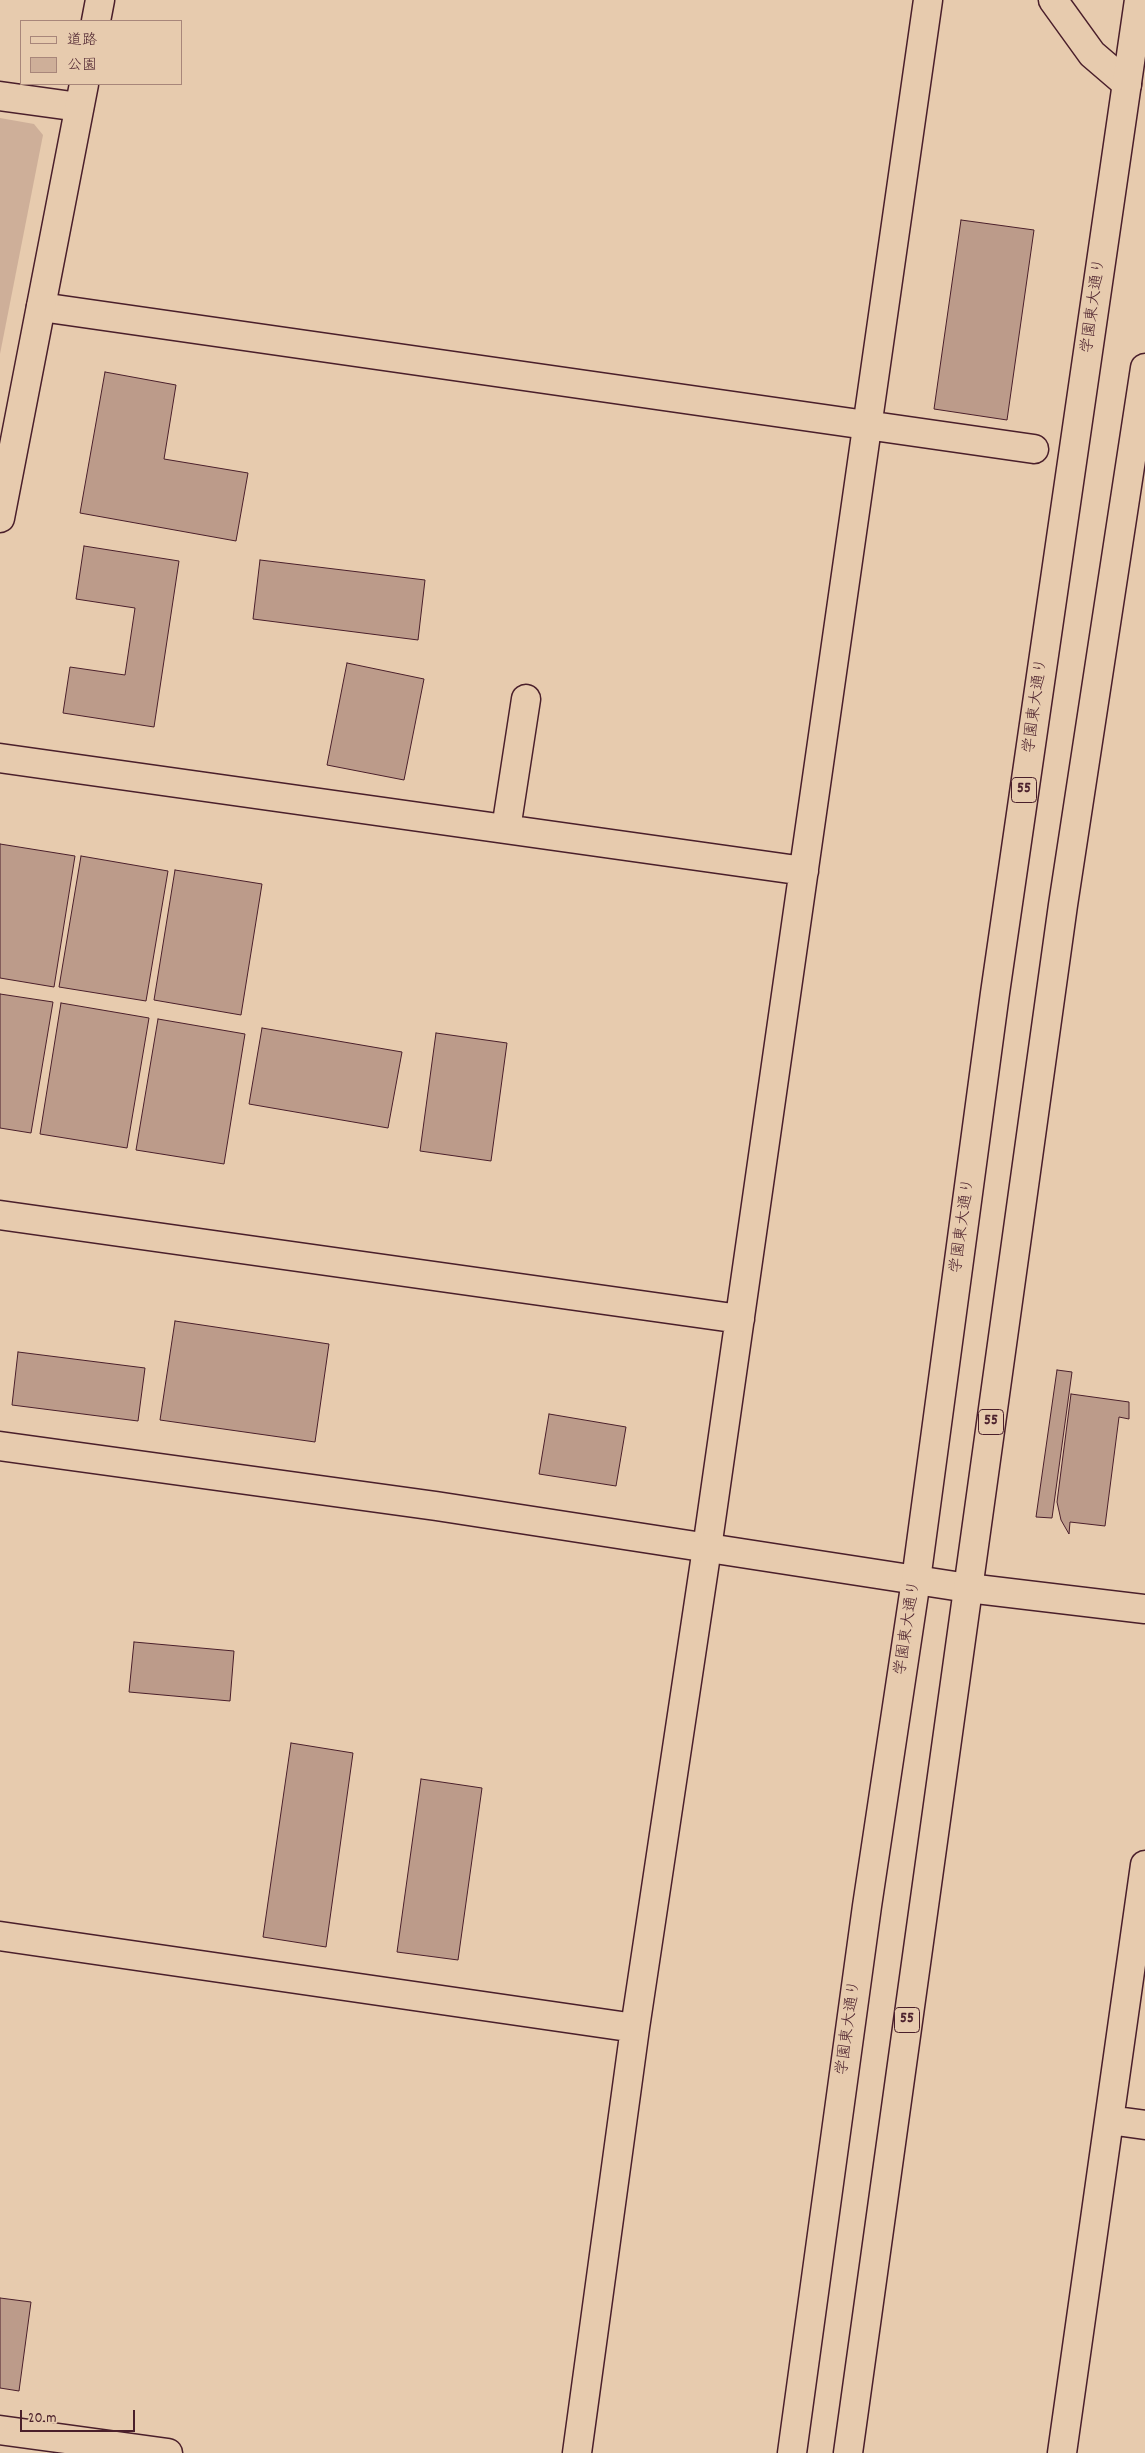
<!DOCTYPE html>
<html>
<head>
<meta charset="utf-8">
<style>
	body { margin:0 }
	#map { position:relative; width:1145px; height:2453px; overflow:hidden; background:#e7cbae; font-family:Dekko,"Klee One",sans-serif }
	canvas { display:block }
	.legend { position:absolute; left:20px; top:20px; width:162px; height:65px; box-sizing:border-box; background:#e7cbae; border:1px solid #a8867a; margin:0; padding:6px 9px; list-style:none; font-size:15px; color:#4a1f2b }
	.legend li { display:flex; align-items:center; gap:10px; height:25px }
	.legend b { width:25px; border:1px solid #a8867a }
	.scale { position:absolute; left:20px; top:2410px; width:115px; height:22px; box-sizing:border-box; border:2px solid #4a1f2b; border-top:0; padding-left:6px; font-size:15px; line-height:18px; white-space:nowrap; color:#4a1f2b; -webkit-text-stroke:4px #e7cbae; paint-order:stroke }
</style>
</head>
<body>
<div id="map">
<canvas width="1145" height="2453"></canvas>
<ul class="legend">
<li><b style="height:6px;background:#e7cbae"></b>道路</li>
<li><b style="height:14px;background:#ceaf99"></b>公園</li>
</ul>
<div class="scale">20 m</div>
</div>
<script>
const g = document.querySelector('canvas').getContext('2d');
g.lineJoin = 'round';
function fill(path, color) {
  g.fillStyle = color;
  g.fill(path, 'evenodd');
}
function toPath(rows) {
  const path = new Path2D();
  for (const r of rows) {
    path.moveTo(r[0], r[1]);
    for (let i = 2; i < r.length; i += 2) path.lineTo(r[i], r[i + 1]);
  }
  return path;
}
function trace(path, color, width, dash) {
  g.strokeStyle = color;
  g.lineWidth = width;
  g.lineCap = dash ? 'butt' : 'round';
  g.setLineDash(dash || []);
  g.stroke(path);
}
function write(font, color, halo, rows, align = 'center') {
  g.font = font + ' Dekko,"Klee One",sans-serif';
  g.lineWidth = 4;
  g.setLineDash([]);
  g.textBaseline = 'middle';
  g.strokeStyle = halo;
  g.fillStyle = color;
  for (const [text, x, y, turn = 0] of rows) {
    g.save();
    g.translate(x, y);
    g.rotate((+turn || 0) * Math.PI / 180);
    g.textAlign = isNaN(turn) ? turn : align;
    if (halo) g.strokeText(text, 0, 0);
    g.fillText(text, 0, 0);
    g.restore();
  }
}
fill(toPath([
	[0,118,34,124,43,135,0,354]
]), '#ceaf99');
const building = toPath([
	[961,220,1034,230,1007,420,934,409,961,220],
	[105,372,176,385,164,459,248,473,236,541,80,513,105,372],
	[84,546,179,561,154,727,63,713,70,667,125,675,135,608,76,599,84,546],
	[260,560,425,580,418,640,253,619,260,560],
	[347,663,424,679,404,780,327,765,347,663],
	[0,844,75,856,54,987,0,978,0,844],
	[81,856,168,871,146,1001,59,987,81,856],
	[175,870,262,884,241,1015,154,1000,175,870],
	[0,994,53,1002,31,1133,0,1128,0,994],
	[61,1003,149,1018,127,1148,40,1134,61,1003],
	[158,1019,245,1034,224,1164,136,1150,158,1019],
	[262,1028,402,1052,388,1128,249,1104,262,1028],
	[436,1033,507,1043,491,1161,420,1151,436,1033],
	[175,1321,329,1344,315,1442,160,1420,175,1321],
	[18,1352,145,1368,138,1421,12,1405,18,1352],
	[1057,1370,1072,1372,1052,1518,1036,1517,1057,1370],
	[1071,1394,1129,1402,1129,1419,1119,1417,1105,1526,1070,1522,1069,1534,1061,1520,1057,1502,1071,1394],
	[549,1414,626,1427,616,1486,539,1474,549,1414],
	[134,1642,234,1651,230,1701,129,1692,134,1642],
	[291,1743,353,1753,326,1947,263,1937,291,1743],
	[421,1779,482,1788,458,1960,397,1952,421,1779],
	[0,2298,31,2302,19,2391,0,2388,0,2298]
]);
fill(building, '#bc9b8a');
trace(building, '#4a1f2b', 1);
const street = toPath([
	[1053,0,1092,54,1127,84],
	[0,96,79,107],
	[41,307,1034,449],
	[0,758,804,871],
	[506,829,526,699],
	[0,1215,740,1319],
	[0,1936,635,2028],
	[1109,2120,1145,2125],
	[0,2430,168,2453],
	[577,2453,635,2028,707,1548,928,0],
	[1062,2453,1145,1865]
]);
const secondary = toPath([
	[96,21,100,0],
	[0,518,84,84],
	[0,1446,436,1506,968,1588,1145,1609]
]);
const primary = toPath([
	[792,2453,867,1906,916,1580,995,993,1139,0],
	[848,2453,1063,905,1145,368]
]);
trace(street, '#4a1f2b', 31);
trace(secondary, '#4a1f2b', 31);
trace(primary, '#4a1f2b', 31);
trace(street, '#e7cbae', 28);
trace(secondary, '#e7cbae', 28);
trace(primary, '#e7cbae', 28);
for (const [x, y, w] of [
	[1024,790,25],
	[991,1422,25],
	[907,2020,25]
]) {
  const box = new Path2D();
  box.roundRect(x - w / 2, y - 12.5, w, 25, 4);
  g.fillStyle = '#e7cbae';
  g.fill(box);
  trace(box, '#4a1f2b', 1);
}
write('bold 15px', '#4a1f2b', null, [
	["55",1024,790],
	["55",991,1422],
	["55",907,2020]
]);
write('16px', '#4a1f2b', '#e7cbae', [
	["学園東大通り",1095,306,-82],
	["学園東大通り",1037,706,-82],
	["学園東大通り",964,1226,-82],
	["学園東大通り",909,1628,-81],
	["学園東大通り",850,2028,-82]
]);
</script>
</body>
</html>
